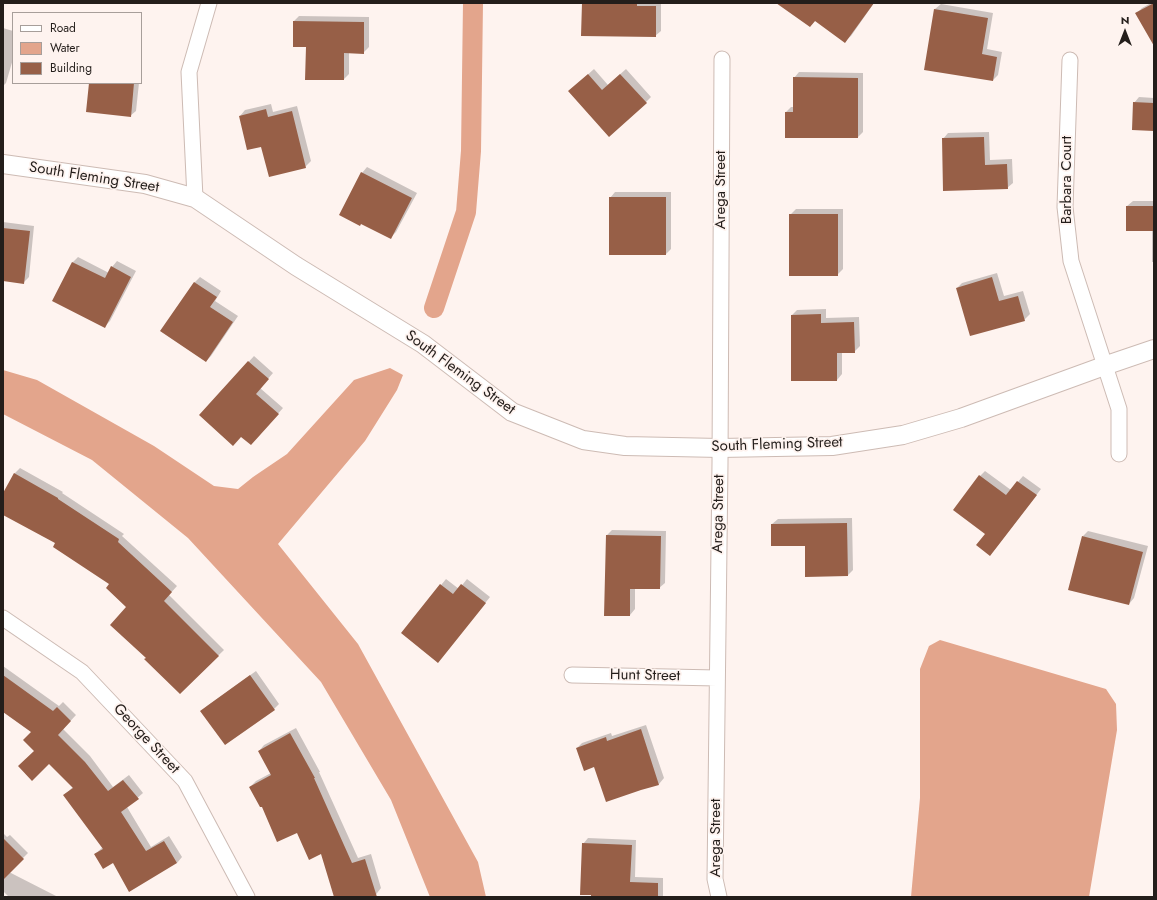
<!DOCTYPE html>
<html>
<head>
<meta charset="utf-8">
<style>
	body { margin:0 }
	#map { position:relative; width:1157px; height:900px; overflow:hidden; background:#fef3ef; font-family:Jost,sans-serif }
	canvas { display:block }
	.frame { position:absolute; inset:0; border:4px solid #241e1b; pointer-events:none }
	.legend { position:absolute; left:12px; top:12px; width:130px; height:72px; box-sizing:border-box; background:#fef3ef; border:1px solid #a79e9a; margin:0; padding:5px 7px; list-style:none; font-size:12px; color:#241e1b }
	.legend li { display:flex; align-items:center; gap:8px; height:20px }
	.legend b { width:20px; border:1px solid #a79e9a }
	.north { position:absolute; left:1105px; top:12px; width:40px; height:40px; -webkit-text-stroke:3px #fef3ef; paint-order:stroke; rotate:0deg; font-size:11px; font-weight:700; line-height:16px; text-align:center; color:#241e1b }
	.north::after { content:''; display:block; margin:auto; width:14px; height:18px; background:#241e1b; clip-path:polygon(50% 0,100% 100%,50% 72%,0 100%) }
</style>
</head>
<body>
<div id="map">
<canvas width="1157" height="900"></canvas>
<div class="frame"></div>
<ul class="legend">
<li><b style="height:5px;background:#fff"></b>Road</li>
<li><b style="height:11px;background:#e3a58c"></b>Water</li>
<li><b style="height:11px;background:#975f47"></b>Building</li>
</ul>
<div class="north">N</div>
</div>
<script>
const g = document.querySelector('canvas').getContext('2d');
g.lineJoin = 'round';
function fill(path, color) {
  g.fillStyle = color;
  g.fill(path, 'evenodd');
}
function toPath(rows) {
  const path = new Path2D();
  for (const r of rows) {
    path.moveTo(r[0], r[1]);
    for (let i = 2; i < r.length; i += 2) path.lineTo(r[i], r[i + 1]);
  }
  return path;
}
function trace(path, color, width, dash) {
  g.strokeStyle = color;
  g.lineWidth = width;
  g.lineCap = dash ? 'butt' : 'round';
  g.setLineDash(dash || []);
  g.stroke(path);
}
function write(font, color, halo, rows, align = 'center') {
  g.font = font + ' Jost,sans-serif';
  g.lineWidth = 3.5;
  g.setLineDash([]);
  g.textBaseline = 'middle';
  g.strokeStyle = halo;
  g.fillStyle = color;
  for (const [text, x, y, turn = 0] of rows) {
    g.save();
    g.translate(x, y);
    g.rotate((+turn || 0) * Math.PI / 180);
    g.textAlign = isNaN(turn) ? turn : align;
    if (halo) g.strokeText(text, 0, 0);
    g.fillText(text, 0, 0);
    g.restore();
  }
}
fill(toPath([
	[390,368,403,375,397,390,365,441,278,544,358,644,478,862,486,897,430,897,391,800,321,682,188,538,92,460,3,414,3,370,37,380,154,446,214,486,238,489,253,477,287,454,354,380],
	[940,640,1106,689,1116,704,1117,730,1089,897,911,897,920,798,920,669,929,646]
]), '#e3a58c');
fill(toPath([
	[583,3,661,3,661,31,655,36],
	[792,3,874,3,851,36,845,41,816,20,810,26],
	[1151,3,1154,3,1154,31,1137,13,1142,8],
	[941,4,993,13,987,49,1002,52,998,75,993,80,925,69,935,9],
	[299,16,369,17,369,47,363,53,349,52,349,74,344,79,307,46,294,46,294,21],
	[3,28,13,31,13,59,6,83,3,86],
	[594,69,608,85,626,69,651,97,646,102,575,86],
	[799,72,863,73,863,132,858,137,786,112,791,107,794,107,794,78],
	[90,83,139,83,136,111,130,116],
	[1139,97,1154,98,1154,130,1134,103],
	[271,104,273,112,297,106,311,161,305,167,262,145,240,116,245,110],
	[989,132,990,160,1012,159,1013,183,1007,188,943,139,948,133],
	[367,167,417,193,396,232,390,238,362,223,362,173],
	[615,192,671,192,671,249,666,254,610,198],
	[1133,201,1154,201,1154,262,1152,262,1152,230,1127,206],
	[796,209,843,209,843,269,837,275,790,215],
	[3,222,34,226,29,277,24,282,3,280],
	[78,257,109,273,112,267,117,261,136,271,110,321,105,326,54,300,73,262],
	[997,273,1004,296,1023,291,1030,314,1024,320,957,288,962,283],
	[200,277,221,291,215,301,238,316,211,356,206,361,162,331,195,282],
	[826,309,826,318,859,317,860,346,854,352,842,352,842,374,837,380,792,380,792,315,797,310],
	[254,356,273,373,260,388,283,408,256,439,241,436,200,415],
	[20,468,63,492,62,493,124,534,122,536,177,586,169,595,224,650,180,693,147,658,128,607,111,584,56,543,3,514,3,495,14,474],
	[985,471,1011,490,1023,476,1041,489,995,549,990,554,986,533,980,476],
	[852,518,853,570,848,575,806,545,772,524,778,519],
	[612,530,666,531,665,583,659,588,635,588,635,609,630,615,607,535],
	[1088,531,1148,546,1134,598,1129,604,1083,536],
	[446,579,459,589,467,579,490,597,443,656,402,633],
	[3,666,59,706,63,702,76,715,63,729,90,756,113,787,129,775,143,793,127,807,151,847,169,836,182,857,177,863,113,862,95,854,103,847,64,795,73,787,50,763,35,751,33,732,3,711],
	[256,671,279,704,274,709,202,711,207,706],
	[646,725,664,778,659,784,642,789,595,766,577,748,582,743,611,733,612,736],
	[296,728,320,772,319,772,358,858,371,854,381,888,374,897,335,897,322,853,297,832,262,805,250,787,256,781,271,773,259,751,264,745],
	[3,833,7,837,10,835,28,853,9,872,58,897,9,897,3,891],
	[588,838,636,840,635,877,663,878,663,897,592,897,583,844]
]), '#0003');
trace(toPath([
	[434,308,466,212,471,151,473,3]
]), '#e3a58c', 20);
fill(toPath([
	[582,3,637,3,637,6,656,6,656,37,581,36],
	[776,3,874,3,845,43,815,21,810,27],
	[1154,3,1154,46,1135,13],
	[934,9,988,18,982,54,997,57,993,81,924,70],
	[293,21,364,22,364,54,344,53,344,80,305,80,306,47,293,47],
	[588,74,602,90,620,74,647,103,609,137,568,91],
	[793,77,858,78,858,138,785,138,785,112,793,112],
	[89,83,134,83,131,117,86,112],
	[1133,102,1154,103,1154,131,1132,130],
	[266,109,268,117,292,111,306,168,269,177,261,147,247,150,239,116],
	[984,137,985,165,1007,164,1008,189,943,191,942,138],
	[361,172,412,198,391,239,361,224,360,226,339,215],
	[609,197,666,197,666,255,609,255],
	[1126,206,1154,206,1154,231,1126,231],
	[789,214,838,214,838,276,789,276],
	[3,228,30,231,24,284,3,281],
	[72,262,105,278,111,266,131,277,105,328,52,301],
	[992,277,999,301,1018,296,1025,321,970,336,956,288],
	[194,282,217,297,210,307,233,322,206,362,160,331],
	[821,314,821,323,854,322,855,353,837,353,837,381,791,381,791,315],
	[248,361,269,379,256,394,279,414,251,445,241,437,233,446,199,415],
	[14,473,58,498,58,499,119,539,118,542,172,592,164,601,219,656,180,694,144,659,146,658,110,625,126,607,106,588,109,584,53,547,55,543,3,515,3,493],
	[979,475,1006,495,1017,481,1037,495,990,556,976,545,985,534,953,510],
	[847,523,848,576,805,577,805,546,771,546,771,524],
	[606,535,661,536,660,589,630,589,630,616,604,616],
	[1082,536,1143,552,1129,605,1068,590],
	[440,584,453,594,461,584,486,603,438,663,401,633],
	[3,675,53,711,57,707,71,721,58,735,85,762,108,791,123,780,139,799,121,812,146,851,164,841,177,863,129,892,113,863,103,869,94,854,103,849,63,795,73,788,49,764,32,781,18,766,34,751,23,740,31,732,3,712],
	[250,675,275,710,225,745,200,711],
	[641,729,659,785,641,790,606,802,594,767,584,771,576,748,606,737,607,741],
	[290,733,315,778,314,778,352,863,365,859,377,897,334,897,321,854,309,860,297,833,277,842,262,807,260,807,249,787,271,775,258,751],
	[3,838,24,859,3,880],
	[582,843,632,845,630,882,658,883,658,897,591,897,591,895,580,895]
]), '#975f47');
const minor = toPath([
	[1070,60,1065,207,1071,261,1119,409,1119,454],
	[195,198,189,72,209,3],
	[3,618,82,672,185,781,247,897],
	[572,675,717,678],
	[719,897,715,879,720,463,722,59]
]);
const tertiary = toPath([
	[3,164,145,184,195,198,296,266,423,344,512,412,583,440,625,446,720,448,832,446,903,435,961,418,1104,366,1154,349]
]);
trace(minor, '#cdbbb4', 17);
trace(tertiary, '#cdbbb4', 20);
trace(minor, '#fff', 15);
trace(tertiary, '#fff', 18);
write('15px', '#241e1b', '#fef3ef', [
	["South Fleming Street",94,178,9],
	["Barbara Court",1067,180,-90],
	["Arega Street",721,190,-90],
	["South Fleming Street",460,373,36],
	["South Fleming Street",777,445,-2],
	["Arega Street",719,514,-89],
	["Hunt Street",645,676,1],
	["George Street",146,739,47],
	["Arega Street",716,838,-90]
]);
</script>
</body>
</html>
